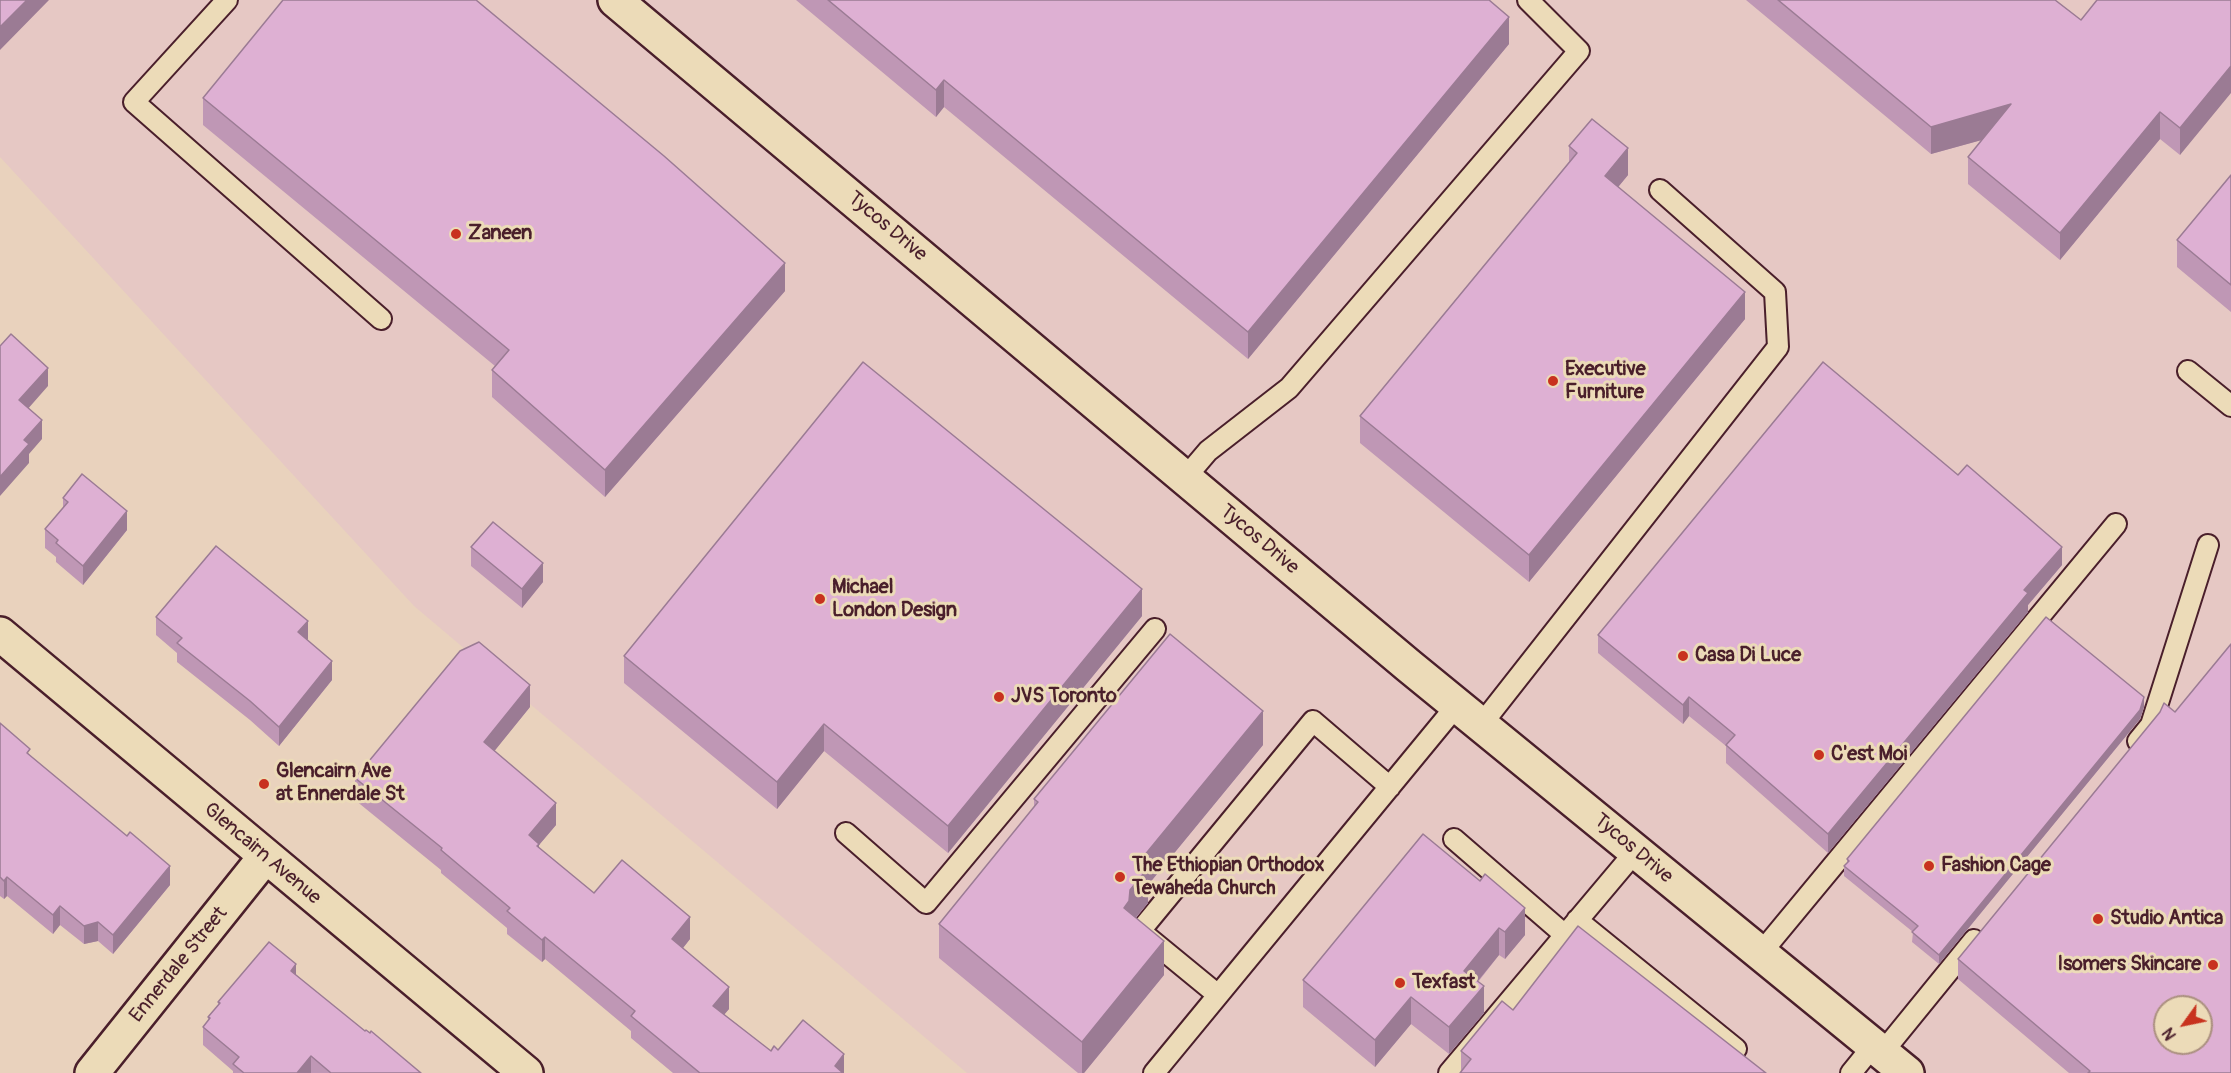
<!DOCTYPE html>
<html>
<head>
<meta charset="utf-8">
<style>
	body { margin:0 }
	#map { position:relative; width:2231px; height:1073px; overflow:hidden; background:#e9d2bd; font-family:Pangolin,sans-serif }
	canvas { display:block }
	.north { position:absolute; left:2153px; top:995px; width:60px; height:60px; box-sizing:border-box; background:#ecdbb8; border:2px solid #ab9080; border-radius:50%; rotate:237deg; font-size:16px; font-weight:700; line-height:24px; text-align:center; color:#4a1f2b }
	.north::after { content:''; display:block; margin:auto; width:21px; height:27px; background:#c8321e; clip-path:polygon(50% 0,100% 100%,50% 72%,0 100%) }
</style>
</head>
<body>
<div id="map">
<canvas width="2231" height="1073"></canvas>
<div class="north">N</div>
</div>
<script>
const g = document.querySelector('canvas').getContext('2d');
g.lineJoin = 'round';
function fill(path, color) {
  g.fillStyle = color;
  g.fill(path, 'evenodd');
}
function toPath(rows) {
  const path = new Path2D();
  for (const r of rows) {
    path.moveTo(r[0], r[1]);
    for (let i = 2; i < r.length; i += 2) path.lineTo(r[i], r[i + 1]);
  }
  return path;
}
function trace(path, color, width, dash) {
  g.strokeStyle = color;
  g.lineWidth = width;
  g.lineCap = dash ? 'butt' : 'round';
  g.setLineDash(dash || []);
  g.stroke(path);
}
function write(font, color, halo, rows, align = 'center') {
  g.font = font + ' Pangolin,sans-serif';
  g.lineWidth = 6;
  g.setLineDash([]);
  g.textBaseline = 'middle';
  g.strokeStyle = halo;
  g.fillStyle = color;
  for (const [text, x, y, turn = 0] of rows) {
    g.save();
    g.translate(x, y);
    g.rotate((+turn || 0) * Math.PI / 180);
    g.textAlign = isNaN(turn) ? turn : align;
    if (halo) g.strokeText(text, 0, 0);
    g.fillText(text, 0, 0);
    g.restore();
  }
}
fill(toPath([
	[0,0,2231,0,2231,1073,967,1073,414,606,0,157],
	[2165,1007,2201,1007,2201,1043,2165,1043]
]), '#e6c8c4');
const lane = toPath([
	[227,0,134,102,381,319],
	[2188,371,2231,406],
	[1185,478,1208,451,1289,388,1579,51,1528,0],
	[1481,725,1778,347,1775,292,1660,190],
	[2138,741,2151,725,2208,545],
	[846,833,926,903,1155,629],
	[1454,839,1565,935],
	[1577,920,1736,1049],
	[1760,954,2116,524],
	[1218,995,1140,931,1313,721,1390,787],
	[1882,1053,1974,940],
	[1154,1073,1457,705],
	[1449,1073,1635,852],
	[1851,1073,1873,1046]
]);
const street = toPath([
	[615,0,1409,666,1907,1073],
	[92,1073,265,857]
]);
const secondary = toPath([
	[0,634,526,1073]
]);
trace(lane, '#4a1f2b', 24);
trace(street, '#4a1f2b', 38);
trace(secondary, '#4a1f2b', 38);
trace(lane, '#ecdbb8', 20);
trace(street, '#ecdbb8', 33);
trace(secondary, '#ecdbb8', 33);
fill(toPath([
	[796,0,1489,0,1509,44,1248,359,944,107,936,117],
	[1746,0,2055,0,2081,20,2231,0,2180,155,2160,139,2060,260,1968,184,1968,157,1981,140,1931,154],
	[203,98,785,291,605,497,492,397,492,370,495,366,203,125],
	[1569,146,1628,175,1618,187,1745,319,1529,582,1360,443,1360,416,1569,162],
	[2231,175,2231,312,2177,267,2177,240],
	[63,498,127,530,83,585,56,562,56,557,45,548,45,529,63,508],
	[471,547,543,582,522,608,471,566],
	[2062,565,2028,605,2028,612,1828,853,1726,763,1726,746,1689,716,1683,724,1598,653,1598,635],
	[1142,616,948,853,824,751,777,809,624,683,624,656],
	[156,617,308,639,307,640,332,680,279,746,250,720,177,662,177,653,156,635],
	[530,707,494,751,556,825,539,845,539,848,594,893,690,939,683,948,729,1009,724,1014,771,1051,778,1050,844,1073,673,1073,631,1038,631,1031,545,959,542,962,507,934,507,928,441,873,441,870,355,800,355,778],
	[2144,707,2140,719,1939,964,1912,942,1913,932,1844,876,1844,866,1847,864,1847,859],
	[0,723,30,755,170,885,113,954,98,941,84,944,60,925,53,934,7,896,4,899,0,896],
	[1263,745,1148,885,1148,903,1136,918,1164,975,1084,1073,1078,1073,939,958,939,924,1034,807,1034,799],
	[1423,834,1525,935,1505,959,1499,955,1478,982,1484,1013,1449,1054,1411,1024,1375,1067,1303,1007,1303,980],
	[1958,959,2231,1073,2069,1073,1958,979],
	[296,976,365,1031,421,1073,233,1073,233,1071,203,1045,203,1027,208,1021,208,1017,218,1005,218,1002],
	[1461,1051,1766,1073,1461,1072]
]), '#bf97b5');
fill(toPath([
	[27,0,49,0,0,50,0,27],
	[1509,17,1509,44,1248,359,1248,332],
	[2231,66,2231,93,2180,155,2180,128],
	[944,80,944,107,936,117,936,90],
	[2011,104,2011,132,1931,154,1931,127],
	[2160,112,2160,139,2060,260,2060,233],
	[1628,148,1628,175,1605,203,1605,176],
	[785,263,785,291,605,497,605,470],
	[1745,292,1745,319,1529,582,1529,555],
	[48,368,48,386,19,419,19,400],
	[42,420,42,439,29,454,29,463,0,496,0,477,24,440],
	[127,511,127,530,83,585,83,566],
	[2062,547,2062,565,2028,605,2028,612,1828,853,1828,834,2024,590],
	[543,563,543,582,522,608,522,589],
	[1142,589,1142,616,948,853,948,826],
	[308,621,308,639,298,651,298,632],
	[332,661,332,680,279,746,279,727],
	[530,685,530,707,484,764,484,742],
	[1689,697,1689,716,1683,724,1683,705],
	[2144,697,2144,707,2140,719,1939,964,1939,955],
	[1263,711,1263,745,1148,885,1148,903,1130,924,1124,908,1130,890,1139,862],
	[824,724,824,751,777,809,777,782],
	[556,803,556,825,539,845,539,866,529,835],
	[170,866,170,885,113,954,113,935],
	[7,877,7,896,4,899,4,881],
	[60,906,60,925,53,934,53,915],
	[1525,908,1525,935,1505,959,1505,932],
	[690,917,690,939,672,962,672,939],
	[98,922,98,941,84,944,84,926],
	[1499,928,1499,955,1464,998,1464,971],
	[545,937,545,959,542,962,542,940],
	[1164,941,1164,975,1084,1073,1082,1073,1082,1042],
	[296,964,296,983,291,971],
	[1484,986,1484,1013,1449,1054,1449,1027],
	[729,987,729,1009,713,1028,713,1006],
	[1411,997,1411,1024,1375,1067,1375,1040],
	[844,1054,844,1073,835,1073,835,1066],
	[311,1056,311,1073,297,1073]
]), '#9b7b94');
const building = toPath([
	[0,0,27,0,0,27,0,0],
	[283,0,476,0,664,156,785,263,605,470,492,370,509,350,203,98,283,0],
	[828,0,1489,0,1509,17,1248,332,944,80,936,90,828,0],
	[1778,0,2055,0,2081,20,2097,0,2231,0,2231,66,2180,128,2160,112,2060,233,1968,157,2011,104,1931,127,1778,0],
	[1592,119,1628,148,1605,176,1745,292,1529,555,1360,416,1577,153,1569,146,1592,119],
	[2231,175,2231,285,2177,240,2231,175],
	[11,334,48,368,19,400,42,420,24,440,29,444,0,477,0,346,11,334],
	[863,362,1142,589,948,826,824,724,777,782,624,656,863,362],
	[1823,362,1958,475,1967,465,2062,547,2024,590,2028,593,1828,834,1726,745,1735,735,1689,697,1683,705,1598,635,1823,362],
	[82,474,127,511,83,566,56,543,58,540,45,529,68,502,63,498,82,474],
	[493,522,543,563,522,589,471,547,493,522],
	[216,546,308,621,298,632,332,661,279,727,250,701,177,643,182,638,156,617,216,546],
	[2046,617,2144,697,2140,710,1939,955,1912,932,1918,926,1844,866,1849,861,1847,859,2046,617],
	[1170,634,1263,711,1139,862,1148,868,1130,890,1129,901,1124,908,1164,941,1082,1042,939,924,1038,802,1034,799,1170,634],
	[479,642,530,685,484,742,556,803,529,835,539,844,537,846,594,893,622,860,690,917,672,939,729,987,713,1006,771,1051,774,1046,778,1050,803,1020,844,1054,835,1066,843,1073,700,1073,631,1016,635,1011,545,937,542,940,507,911,510,908,441,850,442,848,355,778,460,651,479,642],
	[2231,644,2231,1073,2088,1073,2090,1071,1958,959,2160,712,2164,703,2175,712,2231,644],
	[2165,1007,2201,1007,2201,1043,2165,1043,2165,1007],
	[0,723,30,749,27,753,127,836,130,832,170,866,113,935,98,922,84,926,60,906,53,915,7,877,4,881,0,877,0,723],
	[1423,834,1480,881,1485,874,1525,908,1505,932,1499,928,1464,971,1484,986,1449,1027,1411,997,1375,1040,1303,980,1423,834],
	[1578,926,1766,1073,1460,1073,1471,1059,1461,1051,1502,1001,1513,1010,1578,926],
	[269,942,296,964,291,971,365,1031,366,1030,370,1033,371,1031,421,1073,331,1073,311,1056,297,1073,244,1073,233,1064,239,1057,203,1027,210,1018,208,1017,220,1003,218,1002,269,942]
]);
fill(building, '#deb0d3');
trace(building, '#9b7b94', 1.5);
for (const [x, y, r, color] of [
	[456,234,6,"#c8321e"],
	[1553,381,6,"#c8321e"],
	[820,599,6,"#c8321e"],
	[1683,656,6,"#c8321e"],
	[999,697,6,"#c8321e"],
	[1819,755,6,"#c8321e"],
	[264,784,6,"#c8321e"],
	[1929,866,6,"#c8321e"],
	[1120,877,6,"#c8321e"],
	[2098,919,6,"#c8321e"],
	[2213,965,6,"#c8321e"],
	[1400,983,6,"#c8321e"]
]) {
  const dot = new Path2D();
  dot.arc(x, y, r, 0, 2 * Math.PI);
  g.fillStyle = color;
  g.fill(dot);
  trace(dot, '#ecdbb8', 2);
}
write('20px', '#4a1f2b', '#ecdbb8', [
	["Tycos Drive",887,227,40],
	["Tycos Drive",1259,540,40],
	["Tycos Drive",1633,849,40],
	["Glencairn Avenue",262,854,40],
	["Ennerdale Street",179,965,-51]
]);
write('bold 20px', '#4a1f2b', '#ecdbb8', [
	["Zaneen",468,234],
	["Executive",1565,370],
	["Furniture",1565,393],
	["Michael",832,588],
	["London Design",832,611],
	["Casa Di Luce",1695,656],
	["JVS Toronto",1011,697],
	["C'est Moi",1831,755],
	["Glencairn Ave",276,772],
	["at Ennerdale St",276,795],
	["The Ethiopian Orthodox",1132,866],
	["Tewaheda Church",1132,889],
	["Fashion Cage",1941,866],
	["Studio Antica",2110,919],
	["Isomers Skincare",2201,965,"right"],
	["Texfast",1412,983]
], 'left');
</script>
</body>
</html>
